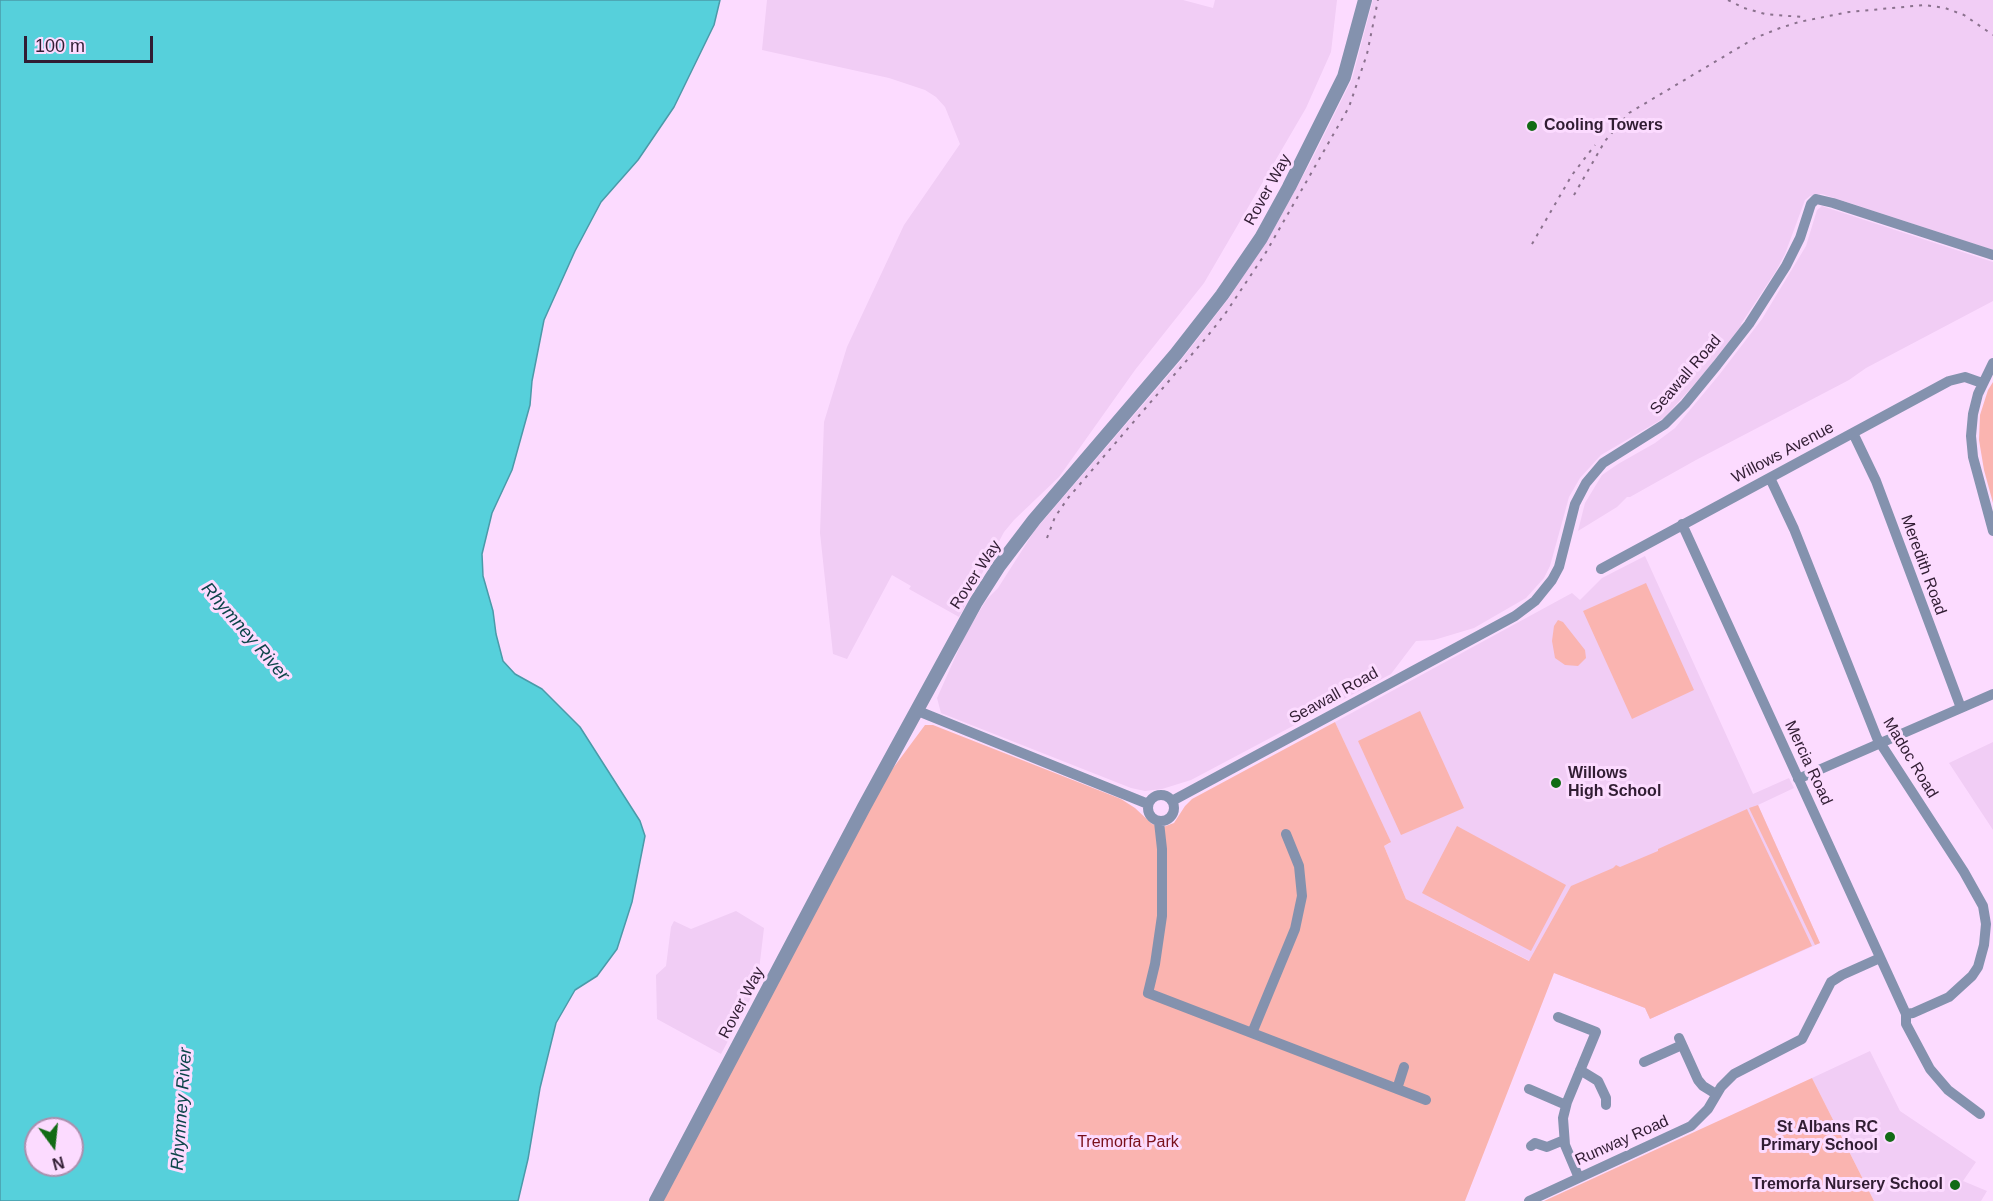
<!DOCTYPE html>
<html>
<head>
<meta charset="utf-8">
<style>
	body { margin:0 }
	#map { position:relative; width:1993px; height:1201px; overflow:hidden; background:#fcdbff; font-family:Helvetica,sans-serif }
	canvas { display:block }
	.north { position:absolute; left:24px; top:1117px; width:60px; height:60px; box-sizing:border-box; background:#fcdbff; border:2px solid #ab8fad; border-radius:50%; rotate:165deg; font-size:16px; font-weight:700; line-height:24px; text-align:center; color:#311d33 }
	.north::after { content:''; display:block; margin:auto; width:21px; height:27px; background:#126b15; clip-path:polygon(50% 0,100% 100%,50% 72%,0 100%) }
	.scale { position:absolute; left:24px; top:36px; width:129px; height:27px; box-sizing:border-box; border:3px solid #311d33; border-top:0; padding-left:8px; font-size:18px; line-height:21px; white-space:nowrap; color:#311d33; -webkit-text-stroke:4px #fcdbff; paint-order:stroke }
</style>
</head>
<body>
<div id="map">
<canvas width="1993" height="1201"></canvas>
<div class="north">N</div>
<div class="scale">100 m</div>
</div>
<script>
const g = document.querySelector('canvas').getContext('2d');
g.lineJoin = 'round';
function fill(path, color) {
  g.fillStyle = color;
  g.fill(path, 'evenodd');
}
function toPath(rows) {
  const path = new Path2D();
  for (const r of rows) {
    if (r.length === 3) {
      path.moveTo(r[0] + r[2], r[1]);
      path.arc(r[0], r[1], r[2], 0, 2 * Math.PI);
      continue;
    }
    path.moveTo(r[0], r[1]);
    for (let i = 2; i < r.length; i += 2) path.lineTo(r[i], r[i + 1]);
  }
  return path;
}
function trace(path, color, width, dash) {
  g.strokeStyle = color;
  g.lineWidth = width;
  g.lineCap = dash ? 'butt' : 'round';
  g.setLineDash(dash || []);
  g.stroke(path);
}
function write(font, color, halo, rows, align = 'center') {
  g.font = font + ' Helvetica,sans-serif';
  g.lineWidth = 6;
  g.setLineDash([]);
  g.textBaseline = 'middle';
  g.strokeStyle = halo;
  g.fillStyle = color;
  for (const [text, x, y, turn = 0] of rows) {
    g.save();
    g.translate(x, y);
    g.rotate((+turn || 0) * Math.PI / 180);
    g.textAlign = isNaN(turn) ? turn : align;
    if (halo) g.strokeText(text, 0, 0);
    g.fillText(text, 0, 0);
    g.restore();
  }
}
fill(toPath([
	[767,0,1183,0,1213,8,1215,0,1337,0,1331,52,1306,108,1204,283,1135,370,1059,477,1014,520,1004,532,959,617,909,589,911,586,892,575,847,659,833,654,820,533,824,422,847,347,904,225,960,144,945,107,936,97,925,90,889,78,762,50],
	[1373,0,1993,0,1993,250,1822,194,1810,196,1805,200,1785,254,1776,271,1741,324,1742,325,1701,377,1664,418,1601,455,1580,478,1569,497,1550,566,1544,578,1526,598,1474,628,1434,640,1416,641,1391,674,1191,780,1162,789,1145,791,1131,788,941,713,937,698,966,633,987,599,998,588,1035,530,1178,364,1209,324,1229,298,1274,229,1309,165,1352,79],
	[1822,206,1993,262,1993,301,1866,368,1849,380,1696,460,1630,497,1627,497,1617,507,1578,531,1585,503,1602,475,1618,464,1655,443,1675,428,1719,375,1762,319,1806,246,1817,210],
	[1645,556,1753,794,1789,778,1794,788,1758,805,1820,943,1650,1019,1645,1008,1554,973,1406,899,1384,846,1390,843,1335,722,1572,593,1580,600,1602,578],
	[1993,742,1993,830,1949,763],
	[736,911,764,928,759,970,749,989,752,996,721,1054,657,1019,656,975,666,966,671,927,674,921,691,929],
	[1870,1051,1900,1111,1976,1162,1963,1181,1987,1191,1981,1201,1874,1201,1812,1078]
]), '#f1cdf5');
fill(toPath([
	[1993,382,1993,503,1984,470,1979,440,1980,415,1988,390],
	[1646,583,1694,690,1632,719,1583,611],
	[1558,620,1563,622,1585,650,1586,658,1578,666,1565,665,1555,658,1552,641,1554,626],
	[1420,711,1464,808,1401,835,1358,741],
	[1335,722,1391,842,1384,846,1406,899,1529,961,1571,886,1613,868,1616,865,1620,867,1658,851,1658,849,1747,809,1812,946,1650,1019,1645,1008,1554,973,1465,1201,661,1201,885,779,925,725,933,725,1121,799,1135,808,1152,824,1163,827,1174,823,1185,806,1192,799],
	[1758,805,1820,943,1815,945,1749,808],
	[1457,826,1566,885,1531,951,1422,893],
	[1812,1078,1874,1201,1544,1201,1642,1156]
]), '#fab4b0');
const water = toPath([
	[0,0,720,0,714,25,674,107,638,160,601,202,575,251,544,320,532,381,530,405,512,470,492,513,482,554,483,576,493,611,496,634,503,661,515,674,542,689,580,727,640,821,645,836,632,902,617,949,597,976,575,990,556,1023,540,1088,528,1159,518,1201,0,1201,0,0],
	[36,1129,72,1129,72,1165,36,1165,36,1129]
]);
fill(water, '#56d0db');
trace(water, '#4b9aa9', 1.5);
trace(toPath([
	[1993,363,1978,394,1973,414,1971,436,1973,457,1993,531],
	[1853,433,1876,481,1961,708],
	[1770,478,1794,529,1877,738,1964,872,1983,906,1986,924,1984,945,1978,967,1972,976,1949,997,1913,1013,1906,1014],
	[1682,524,1906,1014],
	[1601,569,1949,381,1965,377,1982,383],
	[918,711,1148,804],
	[1798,779,1993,694],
	[1161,808,13],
	[1172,801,1515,616,1535,601,1552,580,1559,567,1575,504,1586,483,1603,463,1665,424,1685,404,1717,365,1749,324,1786,266,1800,238,1811,204,1816,199,1833,203,1993,255],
	[1159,822,1162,849,1162,916,1155,964,1148,993,1426,1100],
	[1906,1014,1906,1024,1930,1069,1948,1090,1980,1114],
	[1558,1017,1596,1032,1567,1102,1563,1118,1565,1145,1579,1178],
	[1252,1033,1295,929,1302,896,1299,866,1286,834],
	[1679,1038,1698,1080,1703,1086,1716,1094],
	[1644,1062,1682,1045],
	[1580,1070,1598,1081,1606,1098,1606,1105],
	[1397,1089,1404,1067],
	[1529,1089,1566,1105],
	[1531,1146,1535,1143,1547,1147,1564,1140],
	[1529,1201,1691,1126,1708,1109,1721,1087,1734,1074,1802,1039,1831,982,1842,975,1880,958]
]), '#8492ae', 10);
trace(toPath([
	[656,1201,864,807,976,602,999,566,1034,520,1176,354,1222,295,1261,238,1289,187,1344,77,1365,0]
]), '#8492ae', 14);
trace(toPath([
	[1728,0,1744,8,1765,14,1802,17],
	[1574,195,1605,141,1629,113,1755,38,1780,28,1799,22,1849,12,1925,5,1945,8,1964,15,1993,35],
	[1532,244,1572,175,1595,145],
	[1047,538,1055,517,1068,498,1206,338,1225,314,1265,254,1349,107,1367,54,1378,0]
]), '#8a718d', 2, [3, 6]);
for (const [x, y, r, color] of [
	[1532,126,6,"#126b15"],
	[1556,783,6,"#126b15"],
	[1890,1137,6,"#126b15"],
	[1955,1185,6,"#126b15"]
]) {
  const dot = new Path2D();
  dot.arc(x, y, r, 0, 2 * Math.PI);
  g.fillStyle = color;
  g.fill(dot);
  trace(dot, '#fcdbff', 2);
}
write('bold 16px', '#311d33', '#fcdbff', [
	["Cooling Towers",1544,126],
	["Willows",1568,774],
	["High School",1568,792],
	["St Albans RC",1878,1128,"right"],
	["Primary School",1878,1146,"right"],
	["Tremorfa Nursery School",1943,1185,"right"]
], 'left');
write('16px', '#311d33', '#fcdbff', [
	["Rover Way",1268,190,-61],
	["Seawall Road",1686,375,-49],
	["Willows Avenue",1783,453,-28],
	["Meredith Road",1923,565,70],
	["Rover Way",976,575,-57],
	["Seawall Road",1334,696,-29],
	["Madoc Road",1910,758,59],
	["Mercia Road",1808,763,65],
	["Rover Way",742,1003,-62],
	["Runway Road",1622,1141,-24]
]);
write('16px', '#7a0f1a', '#fcdbff', [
	["Tremorfa Park",1128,1143]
]);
write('italic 18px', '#0d454a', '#fcdbff', [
	["Rhymney River",245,632,49],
	["Rhymney River",182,1109,-86]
]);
</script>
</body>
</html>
